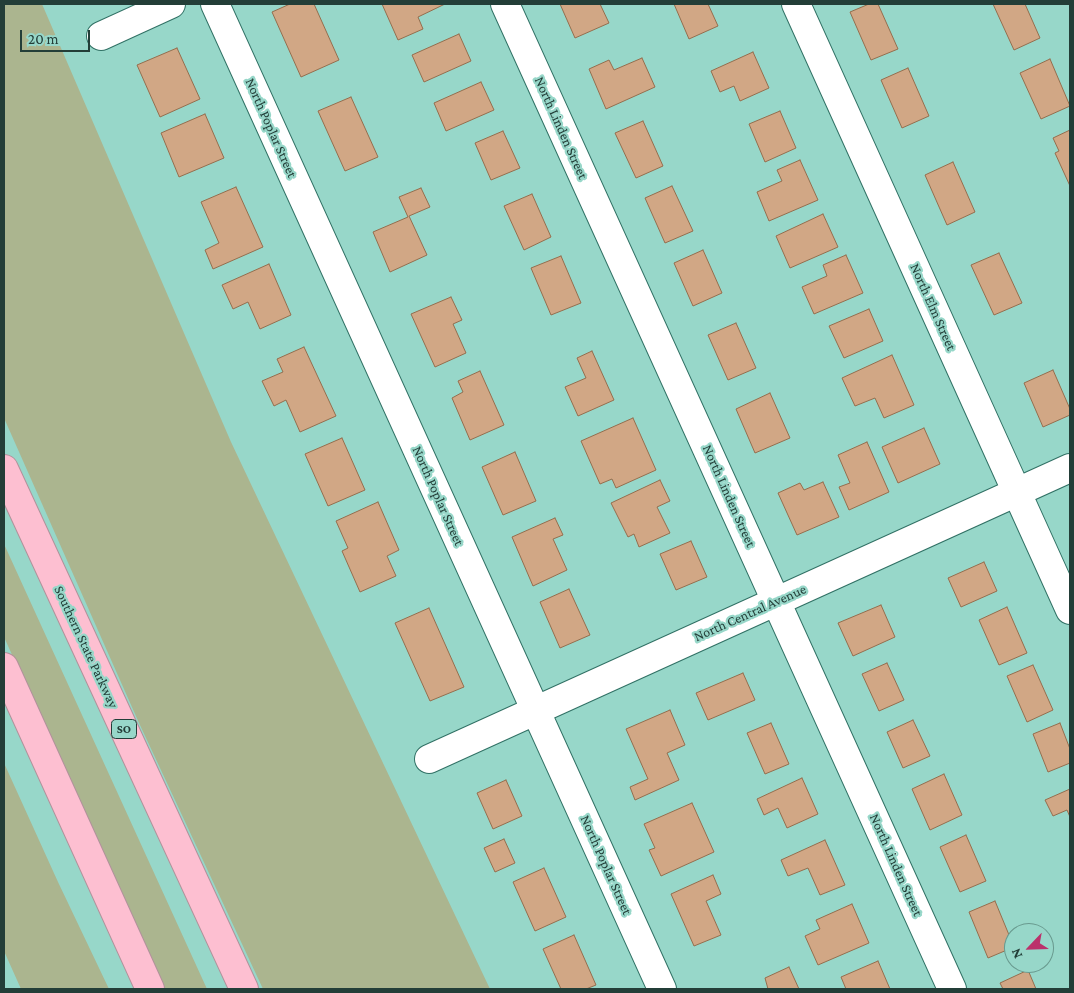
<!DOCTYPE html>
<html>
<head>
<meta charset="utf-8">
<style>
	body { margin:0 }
	#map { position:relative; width:1074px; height:993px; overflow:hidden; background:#97d7c9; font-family:"Crimson Pro",serif }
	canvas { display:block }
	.frame { position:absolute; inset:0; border:5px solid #233e38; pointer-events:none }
	.north { position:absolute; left:1004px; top:923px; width:50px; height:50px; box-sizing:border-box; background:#97d7c9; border:1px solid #699a8f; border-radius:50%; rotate:246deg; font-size:14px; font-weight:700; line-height:20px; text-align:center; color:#233e38 }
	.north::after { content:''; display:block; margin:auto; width:18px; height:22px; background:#bb316b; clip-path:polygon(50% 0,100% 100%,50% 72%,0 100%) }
	.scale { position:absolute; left:20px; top:30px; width:70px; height:22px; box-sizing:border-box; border:2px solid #233e38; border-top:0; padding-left:6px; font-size:15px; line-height:18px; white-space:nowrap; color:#233e38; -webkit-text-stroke:4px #97d7c9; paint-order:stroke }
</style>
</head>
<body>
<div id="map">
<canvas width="1074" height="993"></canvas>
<div class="frame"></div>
<div class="north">N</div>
<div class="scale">20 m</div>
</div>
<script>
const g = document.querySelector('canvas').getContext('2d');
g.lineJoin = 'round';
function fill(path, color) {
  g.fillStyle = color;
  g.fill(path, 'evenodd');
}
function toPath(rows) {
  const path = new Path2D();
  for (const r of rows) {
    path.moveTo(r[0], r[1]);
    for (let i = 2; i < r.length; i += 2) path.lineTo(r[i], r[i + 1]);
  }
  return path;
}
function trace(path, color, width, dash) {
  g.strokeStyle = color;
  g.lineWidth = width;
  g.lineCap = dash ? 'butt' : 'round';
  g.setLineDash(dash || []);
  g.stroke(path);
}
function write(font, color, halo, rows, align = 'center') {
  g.font = font + ' "Crimson Pro",serif';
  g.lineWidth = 4.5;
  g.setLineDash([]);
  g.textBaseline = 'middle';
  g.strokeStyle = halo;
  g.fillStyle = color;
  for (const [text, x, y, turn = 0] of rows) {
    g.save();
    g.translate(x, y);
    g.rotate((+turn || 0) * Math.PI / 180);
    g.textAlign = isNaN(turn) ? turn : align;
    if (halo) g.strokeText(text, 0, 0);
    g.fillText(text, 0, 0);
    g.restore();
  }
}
fill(toPath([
	[4,4,42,4,231,442,490,989,263,989,139,723,4,418],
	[4,544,207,989,163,989,4,637],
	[4,763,58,882,109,989,21,989,4,951]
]), '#abb58f');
const building = toPath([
	[290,4,314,4,339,60,301,77,272,12,290,4],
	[382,4,445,4,418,17,423,29,398,40,382,4],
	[560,4,600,4,609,23,575,38,560,4],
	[674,4,708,4,718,26,689,39,674,4],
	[869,4,878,4,898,49,871,60,850,12,869,4],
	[993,4,1025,4,1040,38,1014,50,993,4],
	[459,34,471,61,424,82,412,55,459,34],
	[177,48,200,99,160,117,137,65,177,48],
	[753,52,769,88,740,101,734,86,720,92,711,71,753,52],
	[642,58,655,87,606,109,589,69,609,60,614,70,642,58],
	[1050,59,1070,106,1041,119,1020,73,1050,59],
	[908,68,929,116,902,128,881,80,908,68],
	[481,82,494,110,446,131,434,103,481,82],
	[351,97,378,157,345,171,318,111,351,97],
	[780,111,796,148,765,162,749,124,780,111],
	[205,114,224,158,179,177,161,133,205,114],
	[643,121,663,166,636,178,615,133,643,121],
	[1070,130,1070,186,1055,153,1059,151,1053,138,1070,130],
	[503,131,520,168,491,180,475,143,503,131],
	[800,160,818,200,769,221,757,192,782,181,777,170,800,160],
	[953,162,975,212,947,225,925,175,953,162],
	[672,186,693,231,665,243,645,198,672,186],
	[236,187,263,247,213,269,205,250,219,243,201,202,236,187],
	[421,188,430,207,409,216,427,255,390,272,373,232,408,217,399,197,421,188],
	[532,194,551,237,524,250,504,206,532,194],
	[823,214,838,247,790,268,776,236,823,214],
	[703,250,722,293,693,306,674,263,703,250],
	[999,253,1022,303,994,315,971,265,999,253],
	[846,255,863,293,814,314,802,287,827,276,823,265,846,255],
	[561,256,581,303,551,315,531,268,561,256],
	[269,264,291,315,260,329,248,302,233,309,222,285,269,264],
	[451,297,462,320,453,324,466,353,435,367,411,314,451,297],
	[869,309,883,341,844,358,829,326,869,309],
	[736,323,756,368,728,380,708,335,736,323],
	[304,347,336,416,300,432,286,400,274,406,262,381,283,372,277,359,304,347],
	[592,351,614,400,578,416,565,387,586,378,577,358,592,351],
	[892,355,914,405,884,418,875,398,855,406,842,378,892,355],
	[1053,370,1070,409,1070,415,1043,427,1024,383,1053,370],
	[480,371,504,425,470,440,452,398,463,392,458,381,480,371],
	[770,393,790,438,755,453,736,409,770,393],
	[633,418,656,470,616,488,612,479,600,484,581,441,633,418],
	[924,428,940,464,898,483,882,447,924,428],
	[342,438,365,490,328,506,305,454,342,438],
	[867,442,889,492,849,510,839,487,850,483,838,455,867,442],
	[515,452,536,501,503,515,482,467,515,452],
	[660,480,670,501,657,507,670,533,639,547,634,534,628,537,611,503,660,480],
	[823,482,839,517,797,535,778,493,800,483,804,490,823,482],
	[378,502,399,550,387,556,396,576,360,592,342,551,348,548,336,521,378,502],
	[555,518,563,535,553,539,567,570,533,586,512,537,555,518],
	[691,541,707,577,676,590,660,554,691,541],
	[984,562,997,591,961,607,948,578,984,562],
	[569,589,590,635,560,648,540,602,569,589],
	[881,605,895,637,853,656,838,623,881,605],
	[1007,607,1027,653,999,665,979,620,1007,607],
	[429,608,464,687,430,701,395,623,429,608],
	[887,663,904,700,879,711,862,674,887,663],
	[1033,665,1053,710,1027,722,1007,676,1033,665],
	[743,673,755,700,708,720,696,693,743,673],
	[670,710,685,745,667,753,679,780,635,800,630,787,648,779,626,729,670,710],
	[913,720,930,756,903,768,887,732,913,720],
	[771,723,789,764,765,774,747,733,771,723],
	[1060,723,1070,749,1070,763,1048,772,1033,734,1060,723],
	[944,774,962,815,930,830,912,789,944,774],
	[802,778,818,814,787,828,778,808,764,815,757,799,802,778],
	[506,780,522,816,493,829,477,793,506,780],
	[1070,789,1070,817,1067,810,1053,816,1045,800,1070,789],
	[692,803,714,852,661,876,649,850,655,848,644,824,692,803],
	[966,835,986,881,960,892,940,847,966,835],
	[504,839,515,863,495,872,484,848,504,839],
	[825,840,845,885,820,895,808,868,788,876,781,860,825,840],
	[544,868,566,917,535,931,513,882,544,868],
	[713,875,721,894,706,901,721,935,694,946,671,894,713,875],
	[995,901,1014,947,988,958,969,912,995,901],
	[852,904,869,943,818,965,805,936,820,929,816,920,852,904],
	[574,935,596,985,586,989,561,989,543,949,574,935],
	[878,961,890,989,846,989,841,977,878,961],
	[789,967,799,989,768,989,765,978,789,967],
	[1028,970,1036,989,1003,989,1000,983,1028,970]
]);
fill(building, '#d1a785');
trace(building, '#946d4d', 1);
const minor = toPath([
	[215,4,662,989],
	[505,4,952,989],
	[796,4,1070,610],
	[101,36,171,4],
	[429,759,1070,468]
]);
const highway = toPath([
	[4,469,244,989],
	[4,667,150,989]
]);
trace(minor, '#317165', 30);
trace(highway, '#b1929b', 30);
trace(minor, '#fff', 28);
trace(highway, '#fdbfd1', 28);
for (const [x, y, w] of [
	[124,729,25]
]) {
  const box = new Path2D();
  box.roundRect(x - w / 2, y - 9.5, w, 19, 4);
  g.fillStyle = '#97d7c9';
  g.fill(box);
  trace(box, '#233e38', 1);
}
write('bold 12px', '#233e38', null, [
	["SO",124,729]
]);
write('14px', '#233e38', '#97d7c9', [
	["North Poplar Street",271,128,66],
	["North Linden Street",561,128,66],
	["North Elm Street",933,307,66],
	["North Poplar Street",438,496,66],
	["North Linden Street",729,496,66],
	["North Central Avenue",750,613,-24],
	["Southern State Parkway",86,647,65],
	["North Poplar Street",606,865,66],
	["North Linden Street",896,865,66]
]);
</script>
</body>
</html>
